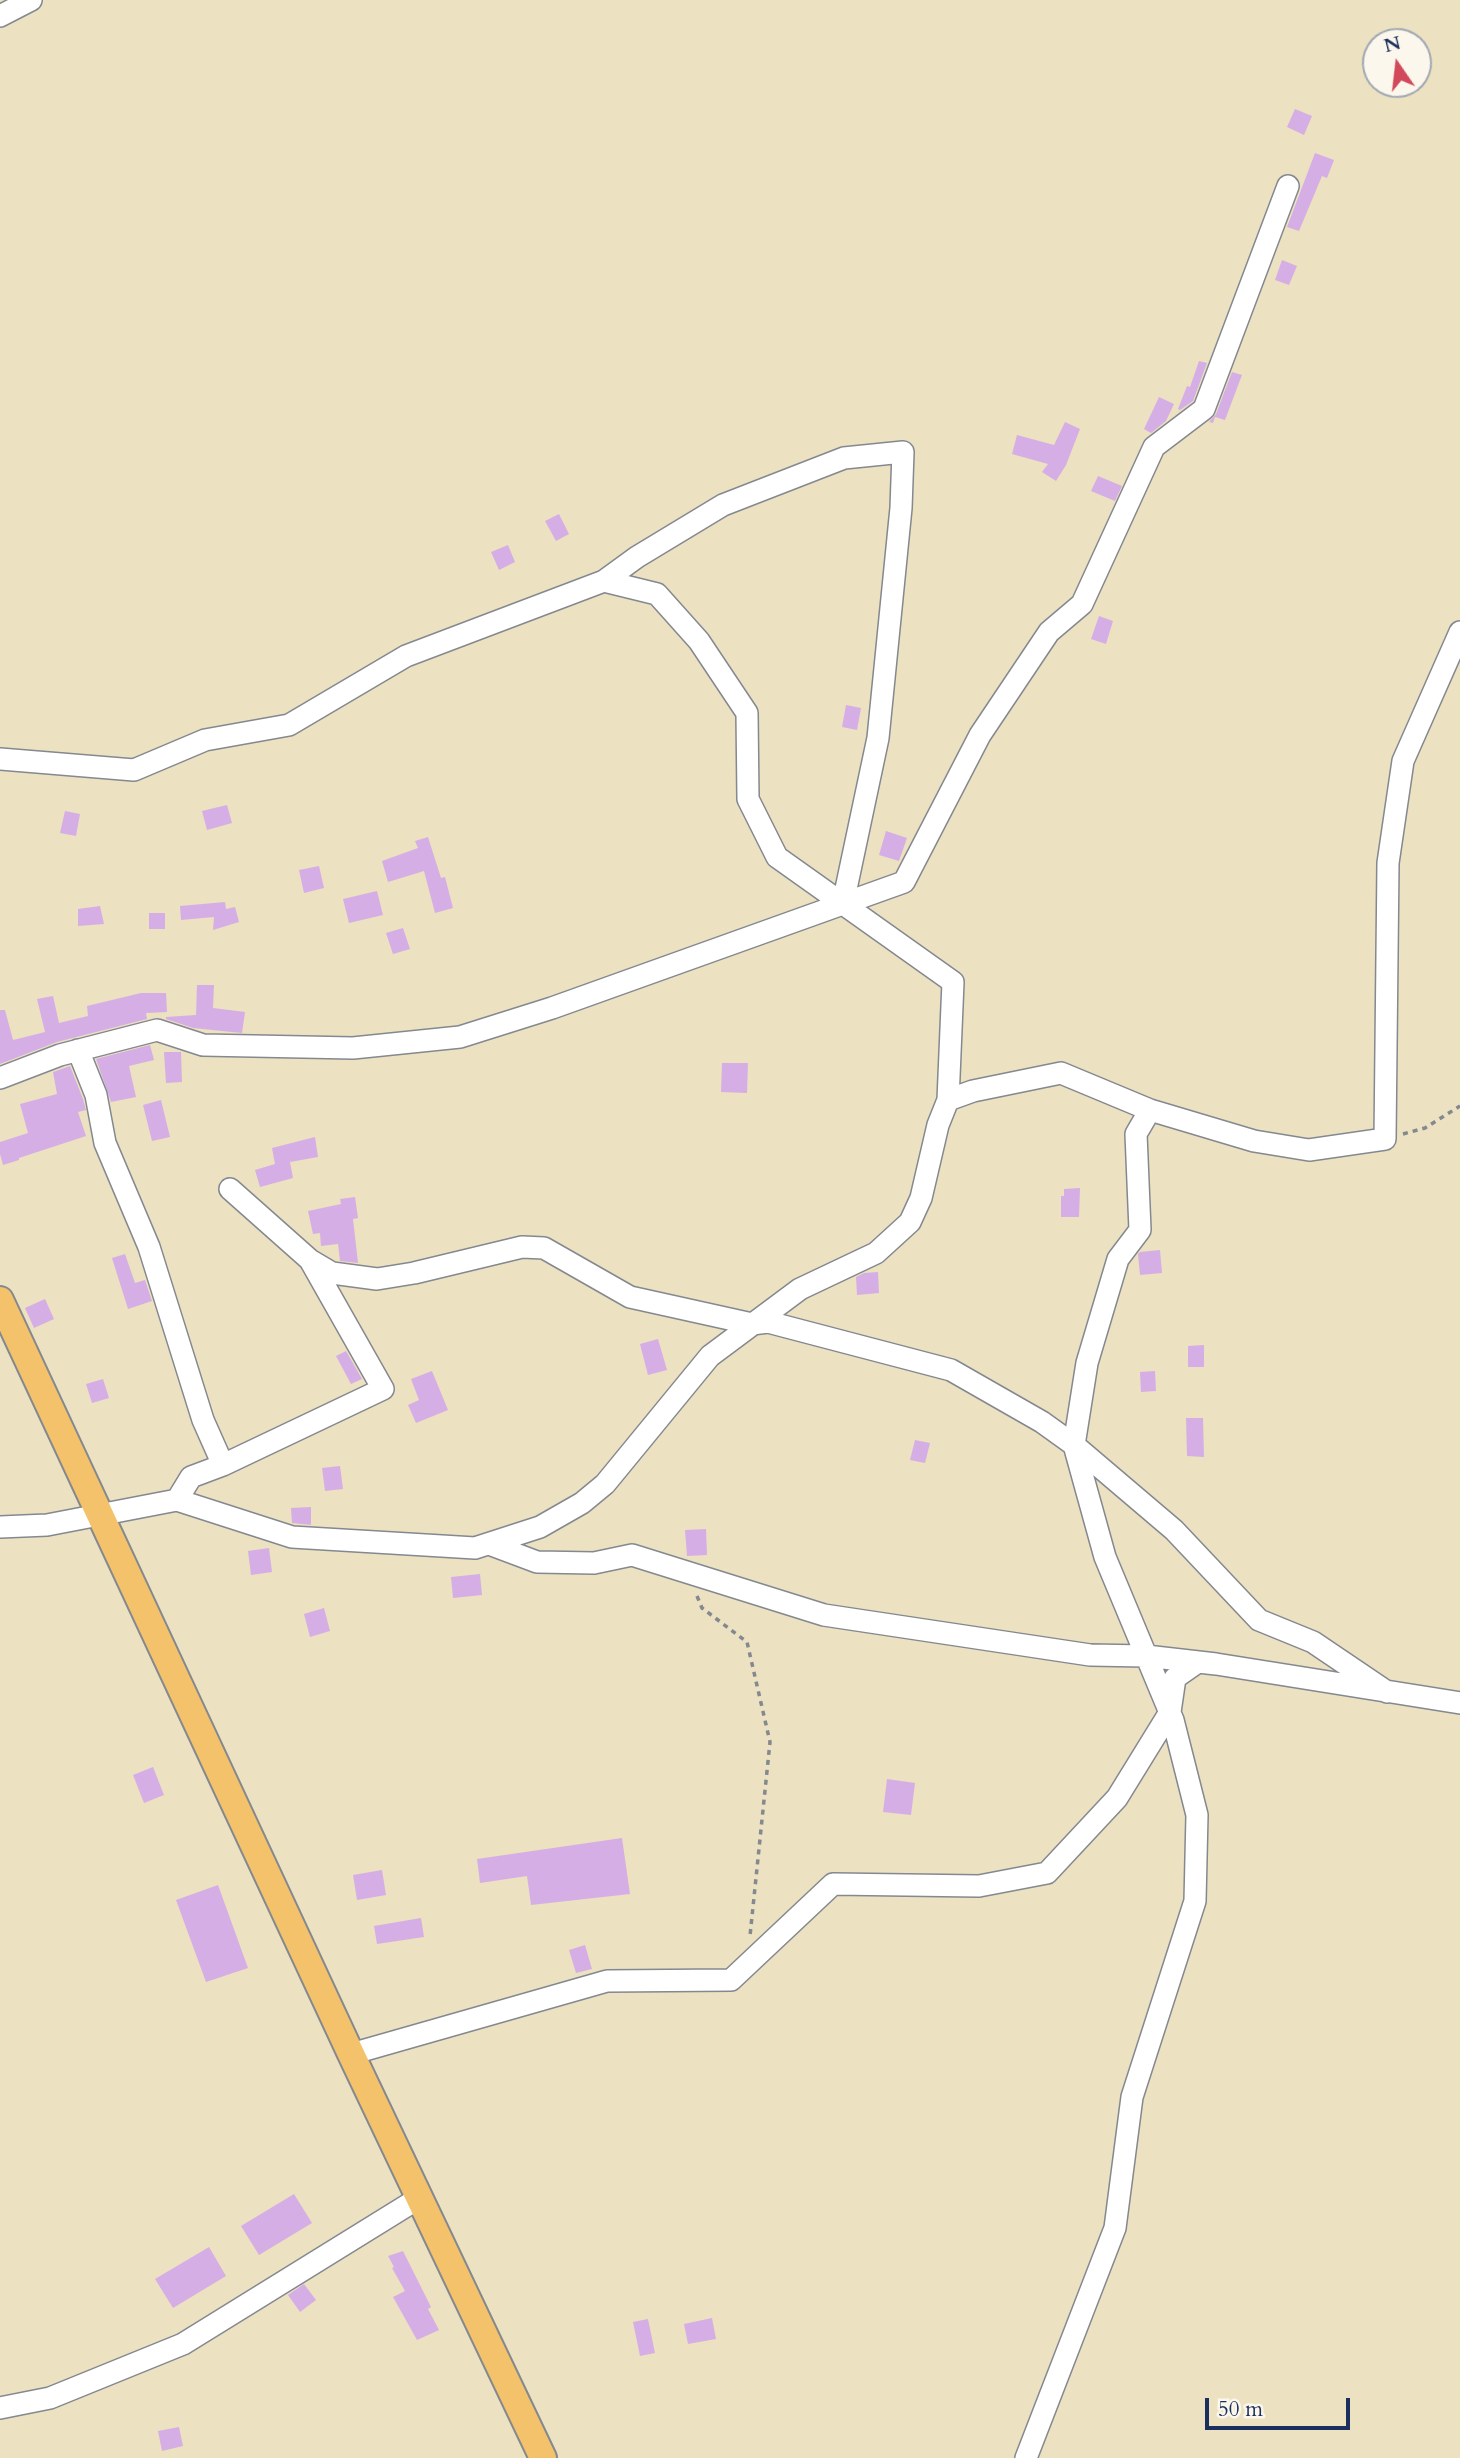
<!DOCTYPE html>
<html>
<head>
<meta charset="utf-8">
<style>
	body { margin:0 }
	#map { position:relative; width:1460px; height:2458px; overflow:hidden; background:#ece1c0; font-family:Cardo,serif }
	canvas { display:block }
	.north { position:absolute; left:1362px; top:28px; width:70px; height:70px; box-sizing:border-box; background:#fbf7ec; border:2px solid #a1a7b3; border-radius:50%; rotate:346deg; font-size:19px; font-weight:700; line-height:28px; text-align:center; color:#1b2f5e }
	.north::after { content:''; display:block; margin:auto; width:24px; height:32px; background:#d1495b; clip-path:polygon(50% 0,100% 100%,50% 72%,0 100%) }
	.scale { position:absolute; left:1205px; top:2398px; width:145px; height:32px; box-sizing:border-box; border:4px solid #1b2f5e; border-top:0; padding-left:9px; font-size:21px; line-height:24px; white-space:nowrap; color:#1b2f5e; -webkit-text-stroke:5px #fbf7ec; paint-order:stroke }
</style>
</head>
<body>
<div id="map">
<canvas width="1460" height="2458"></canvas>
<div class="north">N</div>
<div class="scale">50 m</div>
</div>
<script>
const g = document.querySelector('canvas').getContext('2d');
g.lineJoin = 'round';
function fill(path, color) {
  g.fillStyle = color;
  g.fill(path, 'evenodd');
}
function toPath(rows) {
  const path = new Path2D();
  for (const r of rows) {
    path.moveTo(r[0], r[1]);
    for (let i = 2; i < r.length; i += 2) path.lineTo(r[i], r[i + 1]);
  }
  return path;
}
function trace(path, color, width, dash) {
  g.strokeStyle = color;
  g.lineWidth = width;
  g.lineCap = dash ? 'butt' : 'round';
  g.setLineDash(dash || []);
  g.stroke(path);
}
fill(toPath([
	[1295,109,1312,116,1304,135,1287,127],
	[1315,153,1334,160,1327,178,1322,176,1299,231,1287,227],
	[1282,260,1297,266,1289,285,1275,280],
	[1199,361,1207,363,1193,401,1180,410,1178,409,1187,386,1190,387],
	[1232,372,1242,375,1225,420,1215,417,1213,423,1209,422,1216,414],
	[1159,397,1174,404,1166,421,1151,433,1144,429],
	[1065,422,1080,429,1066,465,1056,481,1042,472,1048,464,1012,454,1017,435,1054,445],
	[1098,476,1122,486,1115,501,1091,491],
	[559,514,569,534,556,541,545,521],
	[508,545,515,562,499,570,491,552],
	[1099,616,1113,621,1106,644,1091,639],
	[846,705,861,708,857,730,842,727],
	[227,805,232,823,207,830,202,811],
	[65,811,80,814,76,836,60,833],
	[886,831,907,838,899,861,879,855],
	[428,837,441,878,445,877,453,908,435,913,424,871,388,882,382,861,418,848,415,841],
	[319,866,324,888,304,893,299,870],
	[377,891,383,915,349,923,343,899],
	[225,902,226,909,235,907,239,922,213,930,214,917,181,920,180,906],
	[100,906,104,924,78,926,78,909],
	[149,913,165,913,165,929,149,929],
	[403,928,410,949,393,954,386,933],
	[197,985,214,985,213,1008,245,1012,242,1033,193,1028,166,1019,166,1017,196,1015],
	[141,993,166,993,167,1012,146,1013,147,1019,57,1042,0,1064,0,1010,5,1010,13,1040,45,1032,37,999,53,996,59,1023,88,1016,87,1006],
	[150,1045,154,1060,129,1066,136,1097,111,1102,96,1059],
	[164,1052,181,1052,182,1082,166,1083],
	[722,1063,748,1063,747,1093,721,1092],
	[70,1066,83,1099,86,1110,78,1112,86,1136,19,1158,19,1160,3,1165,0,1154,0,1142,28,1133,20,1104,57,1094,53,1072],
	[161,1100,170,1137,152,1141,143,1105],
	[315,1137,318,1157,290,1162,293,1178,260,1187,255,1170,275,1164,272,1148],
	[1080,1188,1079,1217,1061,1217,1061,1196,1064,1196,1064,1189],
	[355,1197,358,1218,353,1219,358,1263,340,1261,338,1244,321,1246,320,1233,313,1234,308,1211,341,1204,340,1199],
	[1160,1250,1162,1273,1140,1275,1138,1254,1140,1252],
	[125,1254,135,1283,145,1280,152,1301,128,1309,112,1258],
	[878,1272,879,1293,857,1295,856,1277,864,1273],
	[45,1299,54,1319,34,1328,25,1308],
	[658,1339,667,1370,648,1375,640,1344],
	[1204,1345,1204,1367,1188,1367,1188,1346],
	[346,1351,362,1379,351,1384,336,1356],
	[432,1371,448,1410,416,1423,408,1405,419,1400,411,1379],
	[1155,1371,1156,1391,1141,1392,1140,1372],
	[103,1379,109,1398,92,1403,86,1384],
	[1186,1418,1203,1418,1204,1457,1187,1456],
	[915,1440,930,1443,925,1463,910,1460],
	[340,1466,343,1489,325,1491,322,1468],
	[311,1507,311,1525,292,1523,291,1508],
	[706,1529,707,1555,687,1556,685,1530],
	[269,1548,272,1572,251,1575,248,1551],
	[480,1574,482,1595,453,1598,451,1577],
	[324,1608,330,1631,310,1637,304,1614],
	[153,1767,164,1795,144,1803,133,1775],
	[887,1779,915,1783,911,1815,883,1812],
	[622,1838,630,1894,531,1905,527,1876,480,1883,477,1859],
	[382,1870,386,1895,357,1900,353,1875],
	[218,1885,248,1968,206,1982,176,1900],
	[421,1918,424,1937,377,1944,374,1926],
	[585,1945,592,1969,576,1973,569,1950],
	[294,2194,312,2223,259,2255,241,2226],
	[209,2247,226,2276,173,2308,155,2279],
	[403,2251,431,2307,428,2309,439,2330,417,2340,393,2297,405,2291,392,2268,394,2267,388,2256],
	[304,2284,316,2300,300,2312,288,2295],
	[712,2318,716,2339,688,2344,684,2324],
	[648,2319,655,2353,640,2356,633,2322],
	[179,2427,183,2446,162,2451,158,2431]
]), '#d6aee6');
const minor = toPath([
	[0,16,31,0],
	[604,581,637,557,723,505,844,458,903,452,901,508,878,738,843,903],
	[0,759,134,770,205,740,289,725,406,656,604,581,657,594,699,641,747,713,748,799,777,857,953,982,948,1100],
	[78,1050,96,1095,105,1143,149,1247,203,1420,223,1465,191,1477,177,1500],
	[0,1078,60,1055,157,1030,203,1045,353,1048,460,1037,552,1008,904,882,980,735,1049,632,1082,604,1154,447,1204,409,1288,186],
	[310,1260,332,1273,377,1279,414,1273,522,1247,544,1248,630,1297,752,1324,768,1322,951,1370,1042,1422,1074,1445,1174,1530,1259,1620,1313,1642,1387,1692],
	[223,1465,383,1389,310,1260,230,1189],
	[0,1527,47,1525,177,1500,292,1537,475,1548,540,1527,582,1503,605,1484,710,1356,800,1289,876,1253,910,1222,921,1198,938,1125,948,1100,973,1091,1061,1073,1150,1110,1254,1141,1309,1150,1385,1139,1388,863,1403,761,1460,632],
	[489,1544,537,1562,594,1563,632,1555,824,1615,1090,1655,1146,1656,1216,1664,1460,1703],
	[351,2054,607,1981,731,1980,833,1884,979,1886,1047,1873,1117,1798,1170,1712,1175,1678,1198,1662],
	[0,2408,50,2398,183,2344,419,2198],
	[1026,2458,1115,2228,1132,2097,1195,1901,1197,1815,1173,1720,1105,1557,1074,1445,1087,1363,1118,1259,1140,1230,1136,1134,1150,1110]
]);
const major = toPath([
	[0,1300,351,2054,543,2458]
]);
trace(minor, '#84888f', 24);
trace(major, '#84888f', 30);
trace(toPath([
	[1403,1134,1425,1128,1460,1106],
	[697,1596,702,1608,747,1642,770,1742,750,1936]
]), '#84888f', 3.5, [5, 5]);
trace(minor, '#fff', 21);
trace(major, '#f3c26a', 26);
</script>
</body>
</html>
